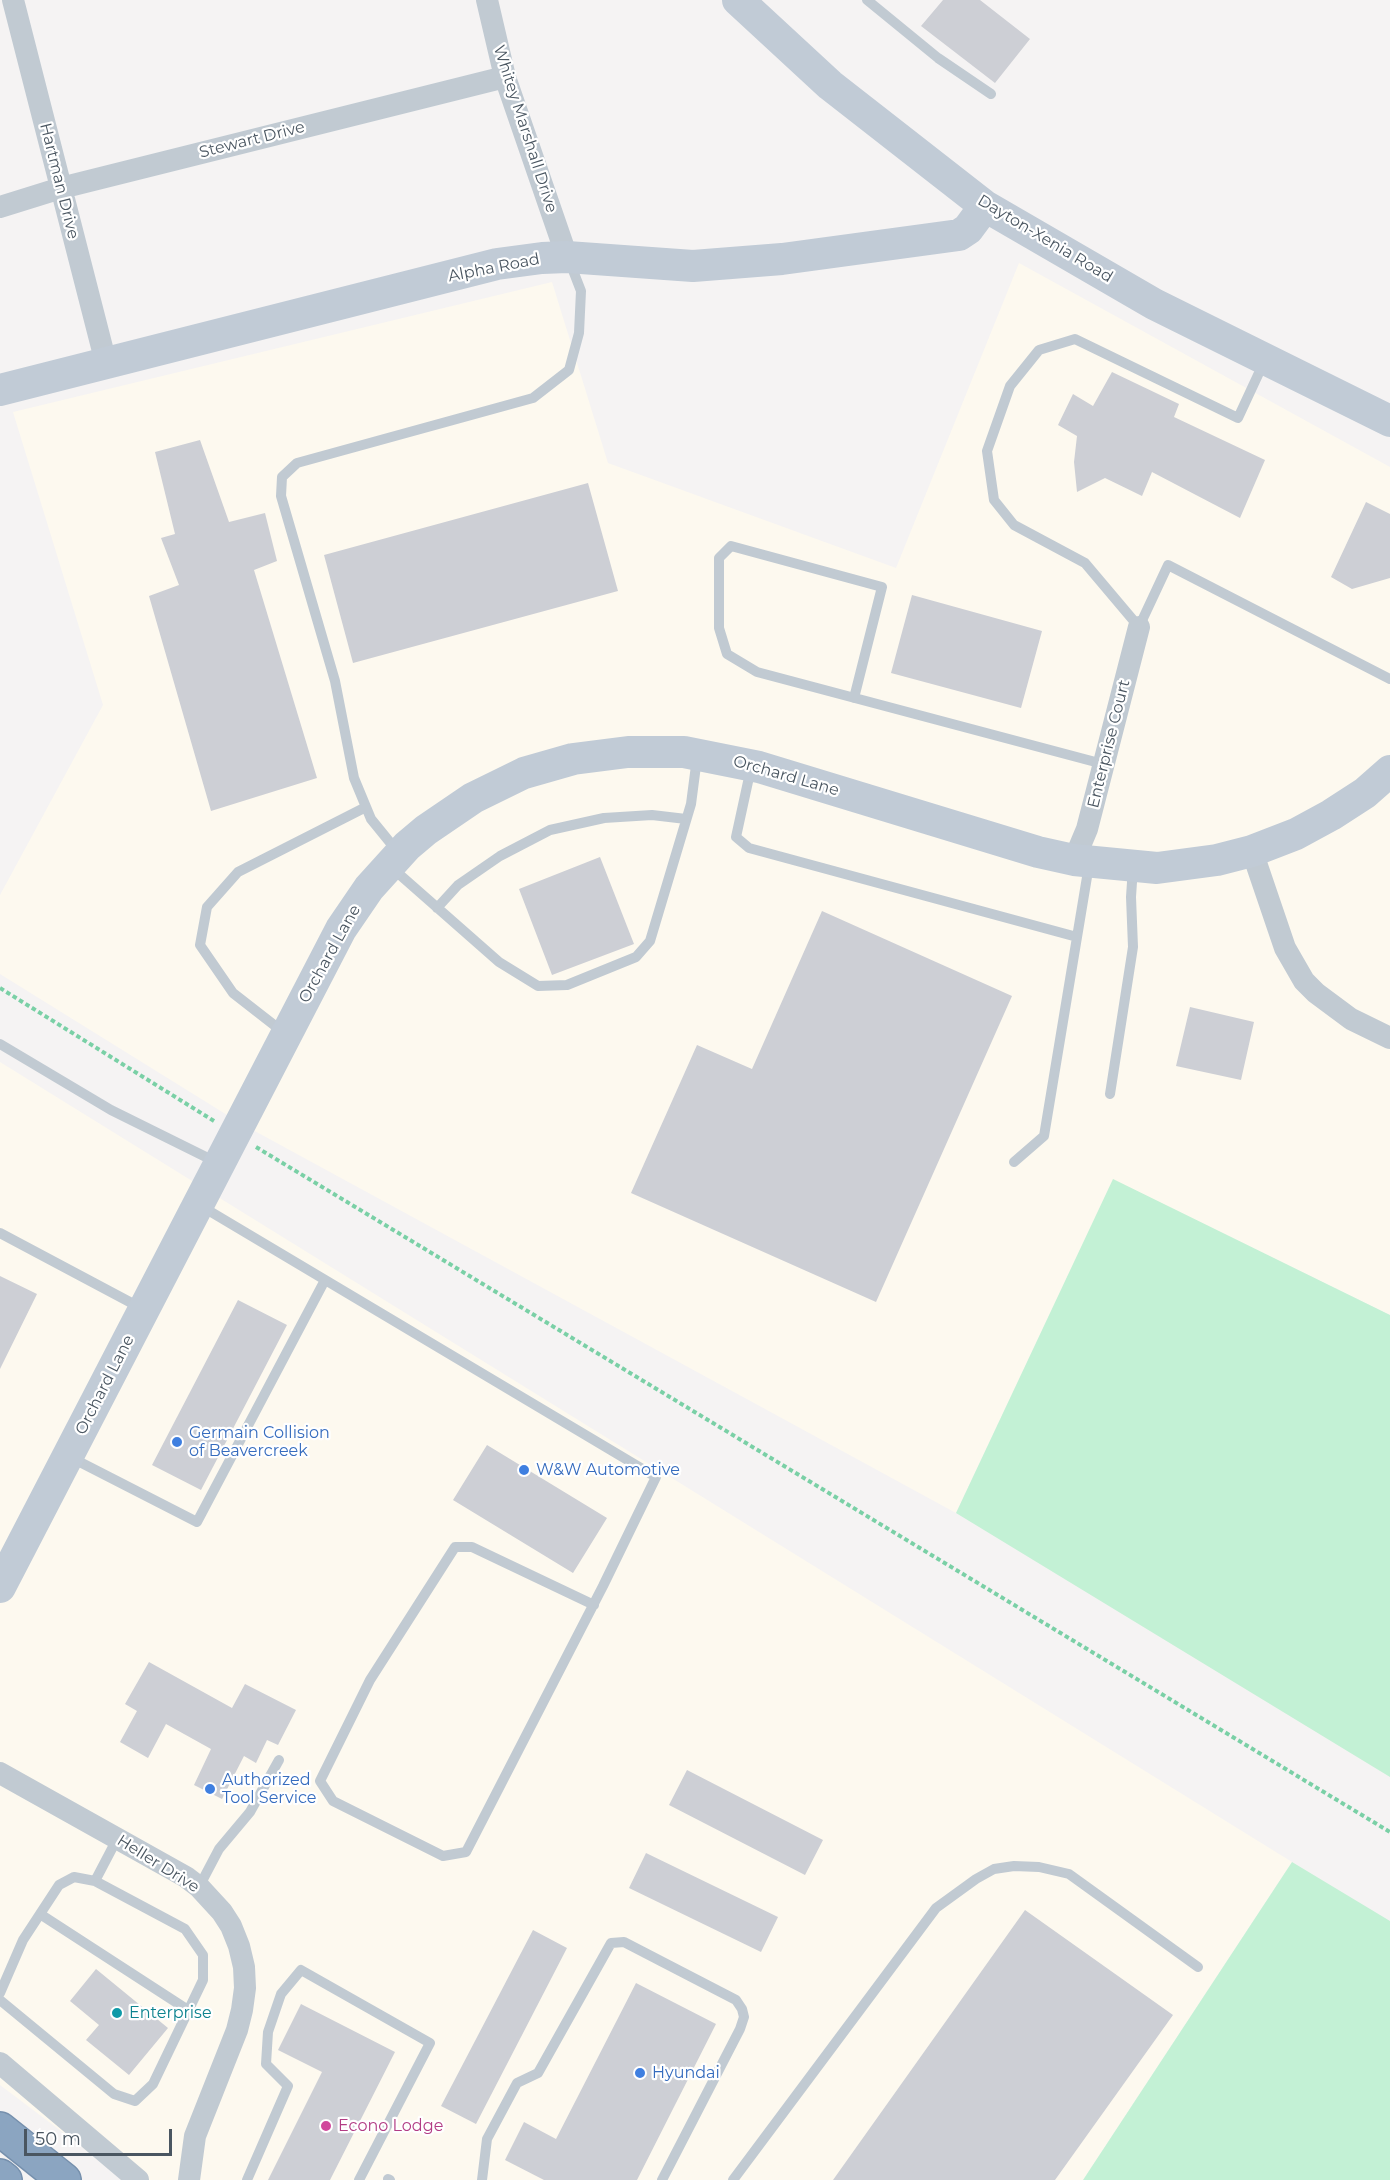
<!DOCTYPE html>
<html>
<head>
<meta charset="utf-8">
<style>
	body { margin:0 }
	#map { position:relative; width:1390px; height:2180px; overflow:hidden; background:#f5f3f3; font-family:Montserrat,sans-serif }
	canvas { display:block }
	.scale { position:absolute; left:24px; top:2129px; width:148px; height:27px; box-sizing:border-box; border:3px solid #4a5661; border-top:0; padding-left:8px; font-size:18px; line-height:21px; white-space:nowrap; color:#4a5661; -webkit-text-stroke:4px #fff; paint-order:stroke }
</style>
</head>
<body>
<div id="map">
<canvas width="1390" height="2180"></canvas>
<div class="scale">50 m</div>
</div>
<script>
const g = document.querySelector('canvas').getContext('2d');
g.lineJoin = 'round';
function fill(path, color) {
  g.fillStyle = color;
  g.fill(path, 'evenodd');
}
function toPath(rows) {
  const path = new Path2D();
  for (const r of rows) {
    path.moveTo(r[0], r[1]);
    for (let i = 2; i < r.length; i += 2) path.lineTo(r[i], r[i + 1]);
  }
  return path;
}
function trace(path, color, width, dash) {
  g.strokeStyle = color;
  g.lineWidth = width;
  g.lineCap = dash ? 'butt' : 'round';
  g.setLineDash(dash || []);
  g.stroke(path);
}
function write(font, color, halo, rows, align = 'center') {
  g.font = font + ' Montserrat,sans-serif';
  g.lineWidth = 4.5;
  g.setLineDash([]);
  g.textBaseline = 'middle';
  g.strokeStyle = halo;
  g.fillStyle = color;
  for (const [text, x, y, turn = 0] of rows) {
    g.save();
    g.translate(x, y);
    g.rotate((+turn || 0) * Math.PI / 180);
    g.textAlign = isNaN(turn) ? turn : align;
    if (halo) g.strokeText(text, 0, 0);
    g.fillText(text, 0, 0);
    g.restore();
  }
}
fill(toPath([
	[1019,263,1390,467,1390,1315,1113,1180,956,1513,240,1123,0,974,0,895,103,705,13,412,552,282,608,463,896,568],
	[0,1062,1292,1862,1083,2180,126,2180,0,2085]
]), '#fdf9ef');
fill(toPath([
	[1113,1179,1390,1315,1390,1777,956,1513],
	[1292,1862,1390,1921,1390,2180,1083,2180]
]), '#c3f1d5');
fill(toPath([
	[943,0,980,0,1030,39,995,83,921,26],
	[1112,372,1179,404,1174,417,1265,460,1240,518,1152,472,1142,496,1105,478,1077,492,1074,462,1077,436,1058,425,1073,394,1093,406],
	[200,440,229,522,265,513,277,561,254,570,317,778,211,811,149,596,179,585,161,538,175,534,155,452],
	[588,483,618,591,353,663,324,555],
	[1366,502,1390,514,1390,578,1352,589,1331,577],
	[912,595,1042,631,1021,708,891,673],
	[600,857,634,944,552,975,519,889],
	[822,911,1012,996,876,1302,631,1193,697,1045,752,1069],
	[1190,1007,1254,1022,1241,1080,1176,1066],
	[0,1276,37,1294,0,1369],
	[238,1300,287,1325,201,1490,152,1465],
	[487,1445,607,1518,573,1573,453,1500],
	[149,1662,232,1708,245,1684,296,1710,278,1745,267,1740,256,1763,244,1756,222,1799,194,1785,211,1749,166,1724,148,1758,120,1742,137,1711,125,1704],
	[687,1770,823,1840,805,1875,669,1805],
	[646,1853,778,1917,761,1952,629,1888],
	[1025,1910,1173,2015,1055,2180,833,2180],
	[533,1930,567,1948,476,2124,441,2106],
	[96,1969,168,2028,129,2075,86,2040,99,2025,70,2001],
	[636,1983,716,2024,637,2180,544,2180,505,2160,524,2122,556,2139],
	[301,2004,395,2052,330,2180,268,2180,322,2072,278,2050]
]), '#cdcfd5');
const highway = toPath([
	[0,2129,64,2180],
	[0,2176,5,2180]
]);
trace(highway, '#7690ad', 36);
trace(toPath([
	[0,988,214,1121],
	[256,1147,1390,1832]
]), '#7ad0a6', 4, [4.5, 3]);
trace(toPath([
	[867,0,938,58,991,94],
	[1264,362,1238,418,1075,339,1039,350,1010,386,987,451,994,500,1014,525,1085,563,1139,627,1168,565,1390,679],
	[854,698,882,587,731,546,719,558,719,628,727,654,757,672,1103,764],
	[751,768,736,837,749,848,1077,937],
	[397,851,371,819,354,778,335,681,281,496,282,477,297,463,533,398,569,370,579,333,581,291,569,260],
	[391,867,499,962,538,986,567,985,636,957,650,941,691,804,697,758],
	[437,908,458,885,500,856,550,830,604,818,652,815,686,819],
	[283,1032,233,993,200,945,207,907,238,872,366,807],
	[0,1044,111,1110,216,1162],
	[1110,1094,1133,947,1131,897,1133,867],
	[1014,1162,1044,1136,1089,865],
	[201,1206,656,1477,603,1586,466,1852,443,1856,333,1801,320,1781,370,1680,455,1547,472,1547,594,1605],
	[0,1233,141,1308],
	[70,1457,197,1522,325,1280],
	[199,1887,219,1849,250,1812,279,1760],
	[40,1914,188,2010],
	[0,1993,23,1940,59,1885,74,1877,95,1881,117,1839],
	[0,2000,114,2094,135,2101,153,2084,203,1980,203,1955,185,1929,95,1881],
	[388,2179,390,2180],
	[247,2180,288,2086,266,2064,268,2032,281,1994,301,1970,430,2043,359,2180],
	[482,2180,487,2139,517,2083,538,2073,611,1943,624,1942,736,2000,742,2009,744,2017,740,2029,662,2180],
	[733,2180,936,1908,976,1879,994,1869,1014,1866,1039,1867,1069,1874,1198,1967]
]), '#c1cad2', 10);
trace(toPath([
	[13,0,106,363],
	[487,0,505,77,567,257],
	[0,207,61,188,505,77],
	[1252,851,1285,948,1304,981,1316,993,1351,1019,1390,1038],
	[1074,860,1087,829,1139,627],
	[0,1773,186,1877,199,1887,222,1912,231,1926,239,1946,244,1967,245,1988,242,2010,237,2030,195,2136,189,2180],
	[0,2063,138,2180]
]), '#c1cad2', 22);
trace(toPath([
	[738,0,830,85,985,206,1154,304,1390,421],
	[0,390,497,264,542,258,567,257,693,266,782,259,959,235,968,229,985,206],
	[0,1587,341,929,369,888,407,846,426,830,473,798,524,773,573,759,628,752,684,752,759,767,1038,852,1074,860,1157,868,1217,860,1252,851,1296,834,1331,815,1365,793,1390,771]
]), '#c1cbd6', 32);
trace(highway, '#8ba5c1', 33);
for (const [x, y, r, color] of [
	[177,1442,6,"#3f7fe0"],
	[524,1470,6,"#3f7fe0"],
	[210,1789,6,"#3f7fe0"],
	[117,2013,6,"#0f9aa8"],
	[640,2073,6,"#3f7fe0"],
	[326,2126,6,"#d1479c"]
]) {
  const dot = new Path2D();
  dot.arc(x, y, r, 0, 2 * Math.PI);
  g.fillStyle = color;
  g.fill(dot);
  trace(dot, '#fff', 2);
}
write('16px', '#4a5661', '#fff', [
	["Whitey Marshall Drive",525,129,72],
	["Stewart Drive",252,140,-14],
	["Hartman Drive",59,181,76],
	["Dayton-Xenia Road",1045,239,31],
	["Alpha Road",494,268,-11],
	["Enterprise Court",1109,744,-76],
	["Orchard Lane",786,776,16],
	["Orchard Lane",330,954,-61],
	["Orchard Lane",105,1385,-63],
	["Heller Drive",158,1864,32]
]);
write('16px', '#366cbe', '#fff', [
	["Germain Collision",189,1433],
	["of Beavercreek",189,1451],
	["W&W Automotive",536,1470],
	["Authorized",222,1780],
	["Tool Service",222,1798],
	["Hyundai",652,2073]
], 'left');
write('16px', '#0d838f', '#fff', [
	["Enterprise",129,2013]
], 'left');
write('16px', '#b23c85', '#fff', [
	["Econo Lodge",338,2126]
], 'left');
</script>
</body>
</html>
